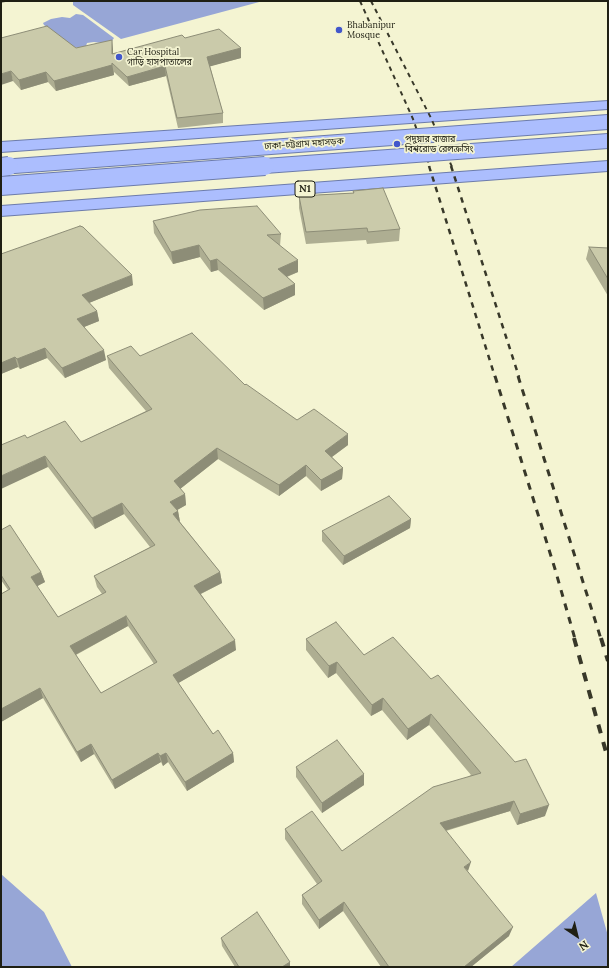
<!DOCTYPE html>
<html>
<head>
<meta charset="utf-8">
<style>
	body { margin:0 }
	#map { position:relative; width:609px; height:968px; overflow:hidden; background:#f4f4d2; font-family:Lora,serif }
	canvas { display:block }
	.frame { position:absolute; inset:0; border:2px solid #1f1f13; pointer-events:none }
	.north { position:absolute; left:557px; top:916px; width:40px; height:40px; -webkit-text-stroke:3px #f4f4d2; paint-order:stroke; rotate:145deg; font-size:11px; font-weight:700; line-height:16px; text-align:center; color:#1f1f13 }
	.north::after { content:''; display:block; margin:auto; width:14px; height:18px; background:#1f1f13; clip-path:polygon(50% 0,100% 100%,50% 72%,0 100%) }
</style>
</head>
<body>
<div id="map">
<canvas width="609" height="968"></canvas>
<div class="frame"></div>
<div class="north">N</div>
</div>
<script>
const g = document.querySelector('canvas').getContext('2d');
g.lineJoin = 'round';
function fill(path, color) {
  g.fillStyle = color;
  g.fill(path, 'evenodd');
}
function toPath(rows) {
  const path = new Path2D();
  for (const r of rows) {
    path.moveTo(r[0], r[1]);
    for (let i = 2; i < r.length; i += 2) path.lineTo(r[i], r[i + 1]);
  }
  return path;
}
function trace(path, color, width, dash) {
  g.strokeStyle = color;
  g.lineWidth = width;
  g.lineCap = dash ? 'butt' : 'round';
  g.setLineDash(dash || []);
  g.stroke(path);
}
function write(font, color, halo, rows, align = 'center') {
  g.font = font + ' Lora,"Noto Sans Bengali",serif';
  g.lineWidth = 3.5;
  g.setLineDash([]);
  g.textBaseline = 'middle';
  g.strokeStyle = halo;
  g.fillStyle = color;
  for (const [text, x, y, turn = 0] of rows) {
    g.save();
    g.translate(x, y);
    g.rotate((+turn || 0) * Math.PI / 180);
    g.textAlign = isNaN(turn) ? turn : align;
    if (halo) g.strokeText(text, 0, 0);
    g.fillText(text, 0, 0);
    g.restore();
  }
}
fill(toPath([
	[73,1,263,1,121,39,73,5],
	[76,14,83,15,114,38,112,41,101,43,94,42,87,43,86,46,78,48,73,47,44,25,43,23,51,19,62,17,70,18],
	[1,874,44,912,72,967,1,967],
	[596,893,608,936,608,967,511,967]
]), '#97a6d6');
const trunk = toPath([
	[608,101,608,109,1,152,1,142,608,101],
	[608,161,608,171,1,216,1,206,608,161]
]);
trace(trunk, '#6d7cab', 2);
fill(trunk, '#acbefe');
trace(toPath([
	[360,1,413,119,430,167],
	[371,1,431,118,452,167]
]), '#383829', 2, [4.5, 4.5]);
trace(toPath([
	[429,166,495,377],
	[451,166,519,377]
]), '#383829', 2.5, [5.5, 5.5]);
trace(toPath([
	[495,376,555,569,575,639],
	[518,376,601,639]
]), '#383829', 3, [7, 7]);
trace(toPath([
	[574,638,608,759],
	[601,638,608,661]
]), '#383829', 4, [9, 9]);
const trunkBridgeFar1 = toPath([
	[1,167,608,122],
	[251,167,608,141]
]);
const trunkBridge = toPath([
	[1,167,9,166],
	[1,186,265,166]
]);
trace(trunkBridgeFar1, '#6d7cab', 16, []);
trace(trunkBridge, '#6d7cab', 20, []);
trace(trunkBridgeFar1, '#acbefe', 14);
trace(trunkBridge, '#acbefe', 18);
fill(toPath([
	[1,38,76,48,113,49,113,54,185,38,241,48,241,58,210,66,223,113,223,123,178,128,166,76,129,86,114,72,114,75,56,91,48,82,21,90,13,81],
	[353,191,400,229,399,241,367,244,366,240,306,244,299,208,299,196,353,193],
	[153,221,281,234,280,246,298,272,287,277,295,284,295,295,264,310,218,270,211,272,200,257,173,264,154,233],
	[589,247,608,248,608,296,586,259],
	[1,254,133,285,89,303,97,311,99,321,84,327,106,360,65,378,47,358,20,369,18,367,1,374],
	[107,356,140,356,245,385,297,420,348,445,332,457,343,468,342,479,321,491,306,476,279,496,218,459,180,489,185,494,186,505,177,510,178,511,180,522,220,572,222,583,201,594,236,650,178,683,213,734,233,753,234,762,187,791,168,762,163,766,161,762,115,789,94,754,81,762,43,698,1,722,1,594,8,590,1,580,1,530,41,572,45,582,37,586,58,617,102,594,97,587,94,576,150,547,124,514,95,529,48,467,27,438,81,442,146,411,109,368],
	[128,626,154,664,101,693,76,655],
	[411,519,410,528,343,565,322,541,322,531],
	[306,639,364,655,545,816,517,825,510,811,446,831,468,872,509,936,471,967,381,967,343,911,319,929,302,904,302,895,317,884,285,839,285,829,342,851,471,775,429,725,407,740,382,710,371,716,336,673,328,678,306,650],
	[296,767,364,785,322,813,296,777],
	[221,938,290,962,290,967,235,967,222,946]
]), '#aeae92');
fill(toPath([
	[1,1,10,1,1,3],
	[112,40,113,49,113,64,112,54],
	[241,48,241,58,208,67,207,57],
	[112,63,114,75,56,91,54,81],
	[165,66,166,76,129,86,127,77],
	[11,71,13,81,1,85,1,74],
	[46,72,48,82,21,90,19,80],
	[199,245,200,257,173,264,171,252],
	[217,259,218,270,211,272,210,261],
	[298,260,298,272,278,280,278,269],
	[132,275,133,285,84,305,82,295],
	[295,284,295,295,264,310,263,298],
	[97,311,99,321,79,329,77,319],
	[45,348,47,358,20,369,17,359],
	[104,350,106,360,65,378,62,368],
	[15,357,18,367,1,374,1,363],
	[348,434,348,445,325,462,325,451],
	[217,448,218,459,175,493,174,481],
	[45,456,48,467,1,489,1,476],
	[306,465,306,476,279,496,279,485],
	[343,468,342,479,321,491,321,480],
	[185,494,186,505,172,513,170,502],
	[122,503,124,514,95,529,92,518],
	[178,511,180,522,173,514],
	[411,519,410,528,343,565,344,556],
	[41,572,45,582,34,588,31,577],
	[220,572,222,583,196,596,194,586],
	[126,616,128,626,73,656,70,646],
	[235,640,236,650,175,685,173,675],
	[337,662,336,673,328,678,329,666],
	[40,688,43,698,1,722,1,709],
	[383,698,382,710,371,716,372,705],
	[431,714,429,725,407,740,408,729],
	[91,744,94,754,81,762,77,752],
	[158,753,161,762,115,789,112,780],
	[166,753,168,762,163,766,160,756],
	[233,753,234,762,187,791,185,782],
	[364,774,364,785,322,813,322,803],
	[514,801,510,811,437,833,440,823],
	[549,805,545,816,517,825,520,814],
	[471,862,468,871,464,867],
	[344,902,343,911,319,929,319,920],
	[513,927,509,936,471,967,464,967],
	[290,962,290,967,282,967]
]), '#8d8d77');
const building = toPath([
	[47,26,76,48,112,40,112,54,182,35,185,38,219,29,241,48,207,57,223,113,177,118,165,66,127,77,112,63,112,65,54,81,46,72,19,80,11,71,1,74,1,38,47,26],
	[383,188,400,229,368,232,367,228,306,232,299,196,354,193,353,191,383,188],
	[257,206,281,234,267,235,298,260,278,269,295,284,263,298,217,259,210,261,199,245,171,252,153,221,200,210,257,206],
	[80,226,83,227,132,275,82,295,97,311,77,319,104,350,62,368,45,348,17,359,15,357,1,363,1,254,80,226],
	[589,247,608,248,608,279,589,247],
	[192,333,245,385,246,384,297,420,314,409,348,434,325,451,343,468,321,480,306,465,279,485,217,448,174,481,185,494,170,502,178,511,173,514,220,572,194,586,235,640,173,675,213,734,218,730,233,753,185,782,166,753,160,756,158,753,112,780,91,744,77,752,40,688,1,709,1,594,10,589,1,575,1,530,10,525,41,572,31,577,58,617,106,592,94,576,155,545,122,503,92,518,45,456,1,476,1,445,25,435,27,438,65,421,81,442,152,409,107,356,131,346,140,356,192,333],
	[126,616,157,662,101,693,70,646,126,616],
	[389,496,411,519,344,556,322,531,389,496],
	[336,622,364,655,393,637,431,679,438,675,515,762,526,759,549,805,520,814,514,801,440,823,471,862,464,867,513,927,464,967,389,967,344,902,319,920,302,895,322,881,285,829,312,811,342,851,433,787,481,773,431,714,408,729,383,698,372,705,337,662,329,666,306,639,336,622],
	[337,740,364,774,322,803,296,767,337,740],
	[257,912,290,962,282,967,239,967,221,938,257,912]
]);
fill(building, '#cacaaa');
trace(building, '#8d8d77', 1);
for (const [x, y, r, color] of [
	[339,30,4,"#4257cb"],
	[119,57,4,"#4257cb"],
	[397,144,4,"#4257cb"]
]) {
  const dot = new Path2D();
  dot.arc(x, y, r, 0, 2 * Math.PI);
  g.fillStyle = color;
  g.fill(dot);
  trace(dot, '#f4f4d2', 1.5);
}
write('9px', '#1f1f13', '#f4f4d2', [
	["Bhabanipur",347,25],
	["Mosque",347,35],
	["Car Hospital",127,52],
	["গাড়ি হাসপাতালের",127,62],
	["পদুয়ার বাজার",405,139],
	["বিশ্বরোড রেলক্রসিং",405,149]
], 'left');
write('9px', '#1f1f13', '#f4f4d2', [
	["ঢাকা-চট্টগ্রাম মহাসড়ক",304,144,-4]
]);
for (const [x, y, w] of [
	[305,189,20]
]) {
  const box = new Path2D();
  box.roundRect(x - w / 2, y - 8, w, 16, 3);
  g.fillStyle = '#f4f4d2';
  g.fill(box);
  trace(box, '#1f1f13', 1);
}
write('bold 10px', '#1f1f13', null, [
	["N1",305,189]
]);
</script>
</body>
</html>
